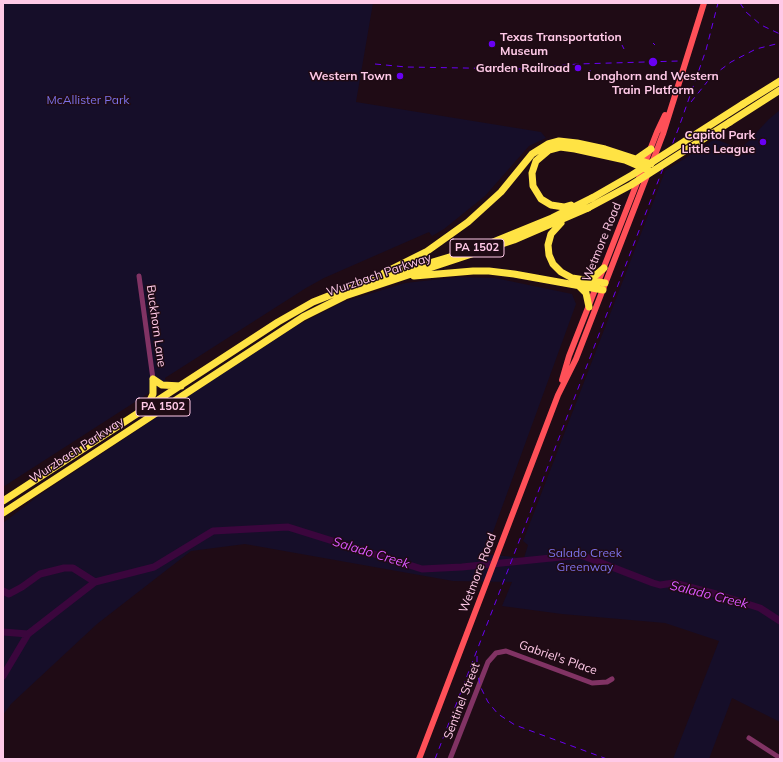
<!DOCTYPE html>
<html>
<head>
<meta charset="utf-8">
<style>
	body { margin:0 }
	#map { position:relative; width:783px; height:762px; overflow:hidden; background:#1f0b15; font-family:Mulish,sans-serif }
	canvas { display:block }
	.frame { position:absolute; inset:0; border:4px solid #ffc9e7; pointer-events:none }
</style>
</head>
<body>
<div id="map">
<canvas width="783" height="762"></canvas>
<div class="frame"></div>
</div>
<script>
const g = document.querySelector('canvas').getContext('2d');
g.lineJoin = 'round';
function fill(path, color) {
  g.fillStyle = color;
  g.fill(path, 'evenodd');
}
function toPath(rows) {
  const path = new Path2D();
  for (const r of rows) {
    path.moveTo(r[0], r[1]);
    for (let i = 2; i < r.length; i += 2) path.lineTo(r[i], r[i + 1]);
  }
  return path;
}
function trace(path, color, width, dash) {
  g.strokeStyle = color;
  g.lineWidth = width;
  g.lineCap = dash ? 'butt' : 'round';
  g.setLineDash(dash || []);
  g.stroke(path);
}
function write(font, color, halo, rows, align = 'center') {
  g.font = font + ' Mulish,sans-serif';
  g.lineWidth = 3;
  g.setLineDash([]);
  g.textBaseline = 'middle';
  g.strokeStyle = halo;
  g.fillStyle = color;
  for (const [text, x, y, turn = 0] of rows) {
    g.save();
    g.translate(x, y);
    g.rotate((+turn || 0) * Math.PI / 180);
    g.textAlign = isNaN(turn) ? turn : align;
    if (halo) g.strokeText(text, 0, 0);
    g.fillText(text, 0, 0);
    g.restore();
  }
}
fill(toPath([
	[3,3,373,3,356,102,541,132,546,138,529,146,485,196,444,229,432,236,429,232,324,278,306,288,165,378,166,382,3,487],
	[780,110,780,722,732,698,709,759,673,759,719,641,665,623,562,614,502,606,512,582,453,581,245,544,191,551,97,624,11,704,3,715,3,523,38,496,190,395,296,326,343,302,405,283,459,277,495,278,572,294,576,304,485,554,524,558,528,545,523,541,665,171,715,139,741,149,769,119]
]), '#160e29');
trace(toPath([
	[3,591,9,594,22,587,40,574,64,568,73,568,95,582],
	[3,632,28,634],
	[3,676,28,634,95,582,154,567,213,531,288,527,422,569,462,567,581,555,653,583,660,585,674,583,716,594,760,608,780,621]
]), '#3b063d', 7);
trace(toPath([
	[139,276,153,379],
	[749,738,780,758],
	[450,759,488,662,496,653,506,651,592,683,607,682,612,679]
]), '#813364', 5);
trace(toPath([
	[652,163,663,134,704,3],
	[562,380,569,356,657,132,665,115],
	[419,759,558,395,576,359,648,173]
]), '#ff5058', 6);
trace(toPath([
	[743,104,780,81],
	[730,122,780,90],
	[638,158,651,149],
	[571,205,564,207,551,205,541,199,533,186,532,173,536,161,549,150,560,147,575,149,625,160,648,170],
	[561,223,551,234,548,245,549,255,553,264,561,272,572,278,605,283],
	[384,273,426,252,468,222,501,192,532,154,548,144,559,141,577,143,605,149,651,164],
	[414,276,473,271,489,271,514,274,603,290],
	[586,280,596,275,604,268],
	[579,286,586,293,589,307],
	[153,379,162,385,181,386],
	[147,407,153,394,153,379],
	[3,501,278,322,313,302,356,285,476,249,552,218,592,198],
	[3,513,303,317,345,296,514,240,588,208]
]), '#ffe344', 7);
trace(toPath([
	[740,3,746,12,761,25,780,34],
	[653,43,655,45],
	[622,45,624,49],
	[375,64,406,67,523,69,577,64,679,61],
	[590,72,590,70],
	[691,102,711,77,731,62,756,49,780,43],
	[477,656,477,672,481,688,488,702,498,714,515,725,607,759],
	[435,759,679,127,706,50,718,3]
]), '#6900f4', 1, [6, 5]);
trace(toPath([
	[592,198,632,175,743,104],
	[588,208,631,185,730,122]
]), '#ffe344', 7);
for (const [x, y, r, color] of [
	[492,44,4,"#6900f4"],
	[653,62,5,"#6900f4"],
	[578,68,4,"#6900f4"],
	[400,76,4,"#6900f4"],
	[763,142,4,"#6900f4"]
]) {
  const dot = new Path2D();
  dot.arc(x, y, r, 0, 2 * Math.PI);
  g.fillStyle = color;
  g.fill(dot);
  trace(dot, '#1f0b15', 1.5);
}
for (const [x, y, w] of [
	[477,248,54],
	[163,407,54]
]) {
  const box = new Path2D();
  box.roundRect(x - w / 2, y - 9, w, 18, 3);
  g.fillStyle = '#1f0b15';
  g.fill(box);
  trace(box, '#ffc9e7', 1);
}
write('bold 11px', '#ffc9e7', null, [
	["PA 1502",477,248],
	["PA 1502",163,407]
]);
write('bold 12px', '#ffc9e7', '#1f0b15', [
	["Texas Transportation",500,37,"left"],
	["Museum",500,51,"left"],
	["Garden Railroad",570,68],
	["Western Town",392,76],
	["Longhorn and Western",653,76,"center"],
	["Train Platform",653,90,"center"],
	["Capitol Park",755,135],
	["Little League",755,149]
], 'right');
write('12px', '#7c72ea', '#1f0b15', [
	["McAllister Park",88,100],
	["Salado Creek",585,553],
	["Greenway",585,567]
]);
write('12px', '#ffc9e7', '#1f0b15', [
	["Wetmore Road",602,242,-68],
	["Wurzbach Parkway",379,275,-19],
	["Buckhorn Lane",156,326,82],
	["Wurzbach Parkway",77,450,-33],
	["Wetmore Road",478,573,-69],
	["Gabriel's Place",558,658,19],
	["Sentinel Street",462,701,-69]
]);
write('italic 13px', '#dc57ff', '#1f0b15', [
	["Salado Creek",371,553,17],
	["Salado Creek",709,595,14]
]);
</script>
</body>
</html>
